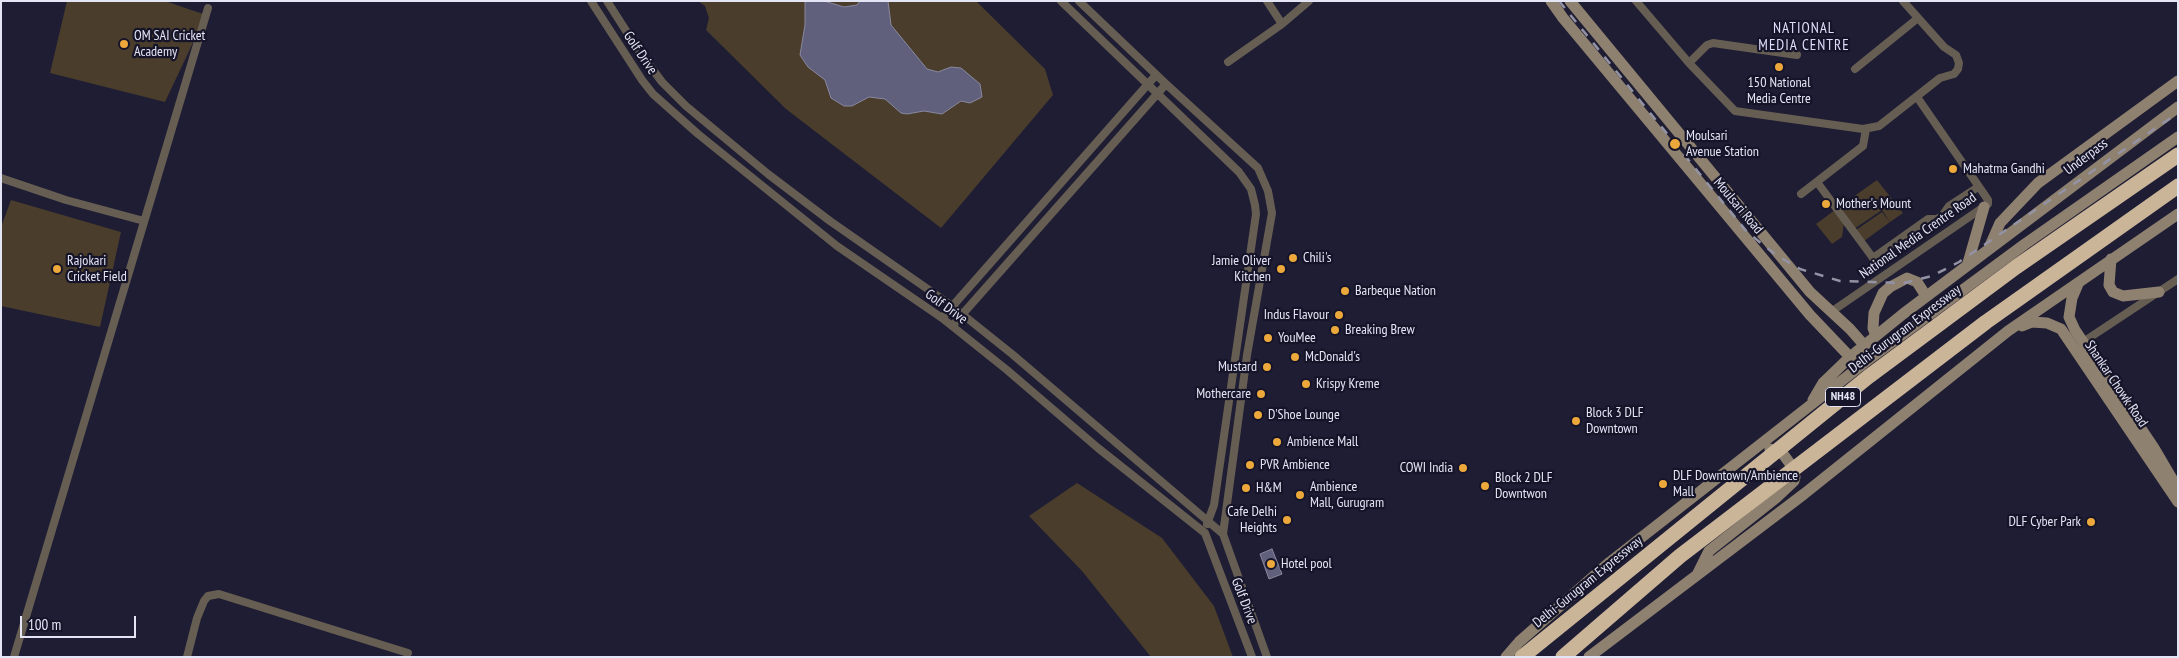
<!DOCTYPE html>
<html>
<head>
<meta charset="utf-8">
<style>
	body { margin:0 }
	#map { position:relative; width:2179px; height:658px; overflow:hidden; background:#1e1d33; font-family:"PT Sans Narrow",sans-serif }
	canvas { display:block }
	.frame { position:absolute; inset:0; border:2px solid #e4e5f4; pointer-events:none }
	.scale { position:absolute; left:20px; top:616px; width:116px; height:22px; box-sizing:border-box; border:2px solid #e4e5f4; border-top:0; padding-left:6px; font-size:15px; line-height:18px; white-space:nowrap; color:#e4e5f4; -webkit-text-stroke:4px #151429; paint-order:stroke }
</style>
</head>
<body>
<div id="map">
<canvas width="2179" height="658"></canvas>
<div class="frame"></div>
<div class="scale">100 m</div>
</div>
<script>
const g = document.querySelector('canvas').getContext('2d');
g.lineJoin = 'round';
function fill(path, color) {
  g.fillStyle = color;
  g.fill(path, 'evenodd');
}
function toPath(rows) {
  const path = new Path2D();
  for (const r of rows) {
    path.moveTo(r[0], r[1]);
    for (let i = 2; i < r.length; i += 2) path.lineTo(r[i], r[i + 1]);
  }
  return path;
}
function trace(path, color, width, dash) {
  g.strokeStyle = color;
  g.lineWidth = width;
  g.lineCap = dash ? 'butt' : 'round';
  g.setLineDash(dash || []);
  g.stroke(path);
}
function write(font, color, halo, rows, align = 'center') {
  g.font = font + ' "PT Sans Narrow",sans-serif';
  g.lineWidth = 4.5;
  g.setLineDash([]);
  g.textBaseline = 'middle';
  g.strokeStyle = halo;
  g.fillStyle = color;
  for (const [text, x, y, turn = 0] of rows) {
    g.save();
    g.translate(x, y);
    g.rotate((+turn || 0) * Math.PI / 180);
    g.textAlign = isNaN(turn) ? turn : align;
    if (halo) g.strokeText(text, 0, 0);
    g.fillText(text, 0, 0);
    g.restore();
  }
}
fill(toPath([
	[67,1,165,1,206,15,165,102,50,73],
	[698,1,976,1,1045,69,1053,95,941,228,786,109,706,30,709,18,705,6],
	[1877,180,1903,213,1890,222,1882,210,1854,229,1839,207],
	[11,200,121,232,100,327,1,306,1,227],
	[1835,210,1844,223,1842,237,1832,244,1816,224],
	[1882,212,1890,222,1864,241,1856,230],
	[1077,483,1162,538,1214,606,1233,657,1151,657,1082,571,1029,516]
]), '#4a3d2b');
const water = toPath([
	[805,1,824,1,844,7,857,5,860,1,888,1,891,25,927,69,938,72,951,67,961,68,980,84,982,97,970,103,961,101,942,114,924,111,907,114,901,113,885,99,869,97,852,106,844,106,831,98,825,80,808,67,800,55,805,25,805,1],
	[1272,549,1282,574,1269,579,1260,554,1272,549]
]);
fill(water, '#60607c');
trace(water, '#8888a0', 1);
trace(toPath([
	[591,1,642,80,653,94,698,134,837,246,942,318,1007,370,1098,448,1205,533,1252,657],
	[607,1,639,51,662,82,686,106,768,174,830,221,952,306,1012,354,1223,534,1267,657],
	[1061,1,1239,172,1251,189,1255,205,1256,214,1214,505,1207,524],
	[1079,1,1166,84,1258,168,1268,191,1272,213,1247,355,1223,534],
	[1267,1,1282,24],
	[1636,1,1689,63,1735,111,1863,129,1879,126,1940,78,1954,74,1958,69,1959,63,1956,55,1944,47,1903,1],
	[1228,62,1282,24,1309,1],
	[1689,63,1707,45,1713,43,1797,55],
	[1855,69,1918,18],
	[1,178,66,200,144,221],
	[1817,182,1873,258,1928,219,1937,219,1942,216,1949,206,1978,187],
	[1801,194,1863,146,1866,129],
	[1831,312,1988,204,1988,200,1984,194,1917,97],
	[942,318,1156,75],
	[952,326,1166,84],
	[2083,342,2178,279],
	[14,657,208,8],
	[187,657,197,618,204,601,208,596,219,594,408,653]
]), '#675e53', 8);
trace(toPath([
	[1551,1,1563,18,1810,315,1850,357],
	[1570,1,1810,292,1850,329,1864,345],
	[1989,248,2000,223,2038,183,2178,81],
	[2111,259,2109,285,2113,292,2123,296,2159,292],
	[1968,263,1984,207],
	[2078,284,2072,298,2069,317,2075,330,2154,448,2178,489],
	[2022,326,2032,322,2047,323,2061,329,2178,502],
	[1876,336,1873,328,1874,313,1883,293,1890,287,1907,278,1917,282,1926,296],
	[1813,400,1823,383,1850,357,1903,314,2178,107],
	[1698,573,1709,551,1776,498,1794,481,1795,477,1791,465,1783,454,1770,449],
	[1506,657,1519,642,1610,562,1872,357,2025,244,2178,137],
	[1589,657,1804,494,2008,331,2178,214]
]), '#8f816f', 11);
trace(toPath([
	[1522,657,1868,377,2016,267,2178,155],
	[1563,657,1680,556,1986,322,2178,186]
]), '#cab599', 15);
trace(toPath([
	[1559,1,1747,232,1776,255,1800,269,1840,281,1904,283,1932,276,1959,262,2178,113]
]), '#9393a5', 2.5, [9, 9]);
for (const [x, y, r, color] of [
	[124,44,5,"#eda83b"],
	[1779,67,5,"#eda83b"],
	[1675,144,6,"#eda83b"],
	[1953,169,5,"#eda83b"],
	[1826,204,5,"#eda83b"],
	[1293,258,5,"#eda83b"],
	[57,269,5,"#eda83b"],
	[1281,269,5,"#eda83b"],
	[1345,291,5,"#eda83b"],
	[1339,315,5,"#eda83b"],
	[1335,330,5,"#eda83b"],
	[1268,338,5,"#eda83b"],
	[1295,357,5,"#eda83b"],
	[1267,367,5,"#eda83b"],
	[1306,384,5,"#eda83b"],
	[1261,394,5,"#eda83b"],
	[1258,415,5,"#eda83b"],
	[1576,421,5,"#eda83b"],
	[1277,442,5,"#eda83b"],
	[1250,465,5,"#eda83b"],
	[1463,468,5,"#eda83b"],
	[1663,484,5,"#eda83b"],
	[1485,486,5,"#eda83b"],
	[1246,488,5,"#eda83b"],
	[1300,495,5,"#eda83b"],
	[1287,520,5,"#eda83b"],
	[2091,522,5,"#eda83b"],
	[1271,564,5,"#eda83b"]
]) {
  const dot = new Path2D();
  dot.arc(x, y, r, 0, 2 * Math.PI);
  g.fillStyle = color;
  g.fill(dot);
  trace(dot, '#151429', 2);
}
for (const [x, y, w] of [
	[1843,397,35]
]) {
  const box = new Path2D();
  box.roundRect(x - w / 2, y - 9.5, w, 19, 4);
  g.fillStyle = '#151429';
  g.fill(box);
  trace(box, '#e4e5f4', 1);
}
write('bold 12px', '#e4e5f4', null, [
	["NH48",1843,397]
]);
write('14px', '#e4e5f4', '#151429', [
	["OM SAI Cricket",134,36],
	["Academy",134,52],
	["150 National",1779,83,"center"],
	["Media Centre",1779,99,"center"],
	["Moulsari",1686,136],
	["Avenue Station",1686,152],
	["Mahatma Gandhi",1963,169],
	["Mother's Mount",1836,204],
	["Chili's",1303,258],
	["Rajokari",67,261],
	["Cricket Field",67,277],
	["Jamie Oliver",1271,261,"right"],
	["Kitchen",1271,277,"right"],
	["Barbeque Nation",1355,291],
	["Indus Flavour",1329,315,"right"],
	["Breaking Brew",1345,330],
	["YouMee",1278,338],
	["McDonald's",1305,357],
	["Mustard",1257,367,"right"],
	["Krispy Kreme",1316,384],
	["Mothercare",1251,394,"right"],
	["Block 3 DLF",1586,413],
	["Downtown",1586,429],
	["D'Shoe Lounge",1268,415],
	["Ambience Mall",1287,442],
	["PVR Ambience",1260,465],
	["COWI India",1453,468,"right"],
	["DLF Downtown/Ambience",1673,476],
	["Mall",1673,492],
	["Block 2 DLF",1495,478],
	["Downtwon",1495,494],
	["Ambience",1310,487],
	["Mall, Gurugram",1310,503],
	["H&M",1256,488],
	["Cafe Delhi",1277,512,"right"],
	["Heights",1277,528,"right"],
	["DLF Cyber Park",2081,522,"right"],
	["Hotel pool",1281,564]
], 'left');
write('14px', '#e4e5f4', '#151429', [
	["Golf Drive",640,53,56],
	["Underpass",2086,157,-37],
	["Moulsari Road",1738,206,50],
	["National Media Crentre Road",1918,236,-35],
	["Golf Drive",946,307,36],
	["Delhi-Gurugram Expressway",1905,329,-37],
	["Shankar Chowk Road",2116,384,56],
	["Delhi-Gurugram Expressway",1588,582,-39],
	["Golf Drive",1244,601,69]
]);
g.letterSpacing = '1px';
write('15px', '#dedefc', '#151429', [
	["NATIONAL",1804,29],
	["MEDIA CENTRE",1804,46]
]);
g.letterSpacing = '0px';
</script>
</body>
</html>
